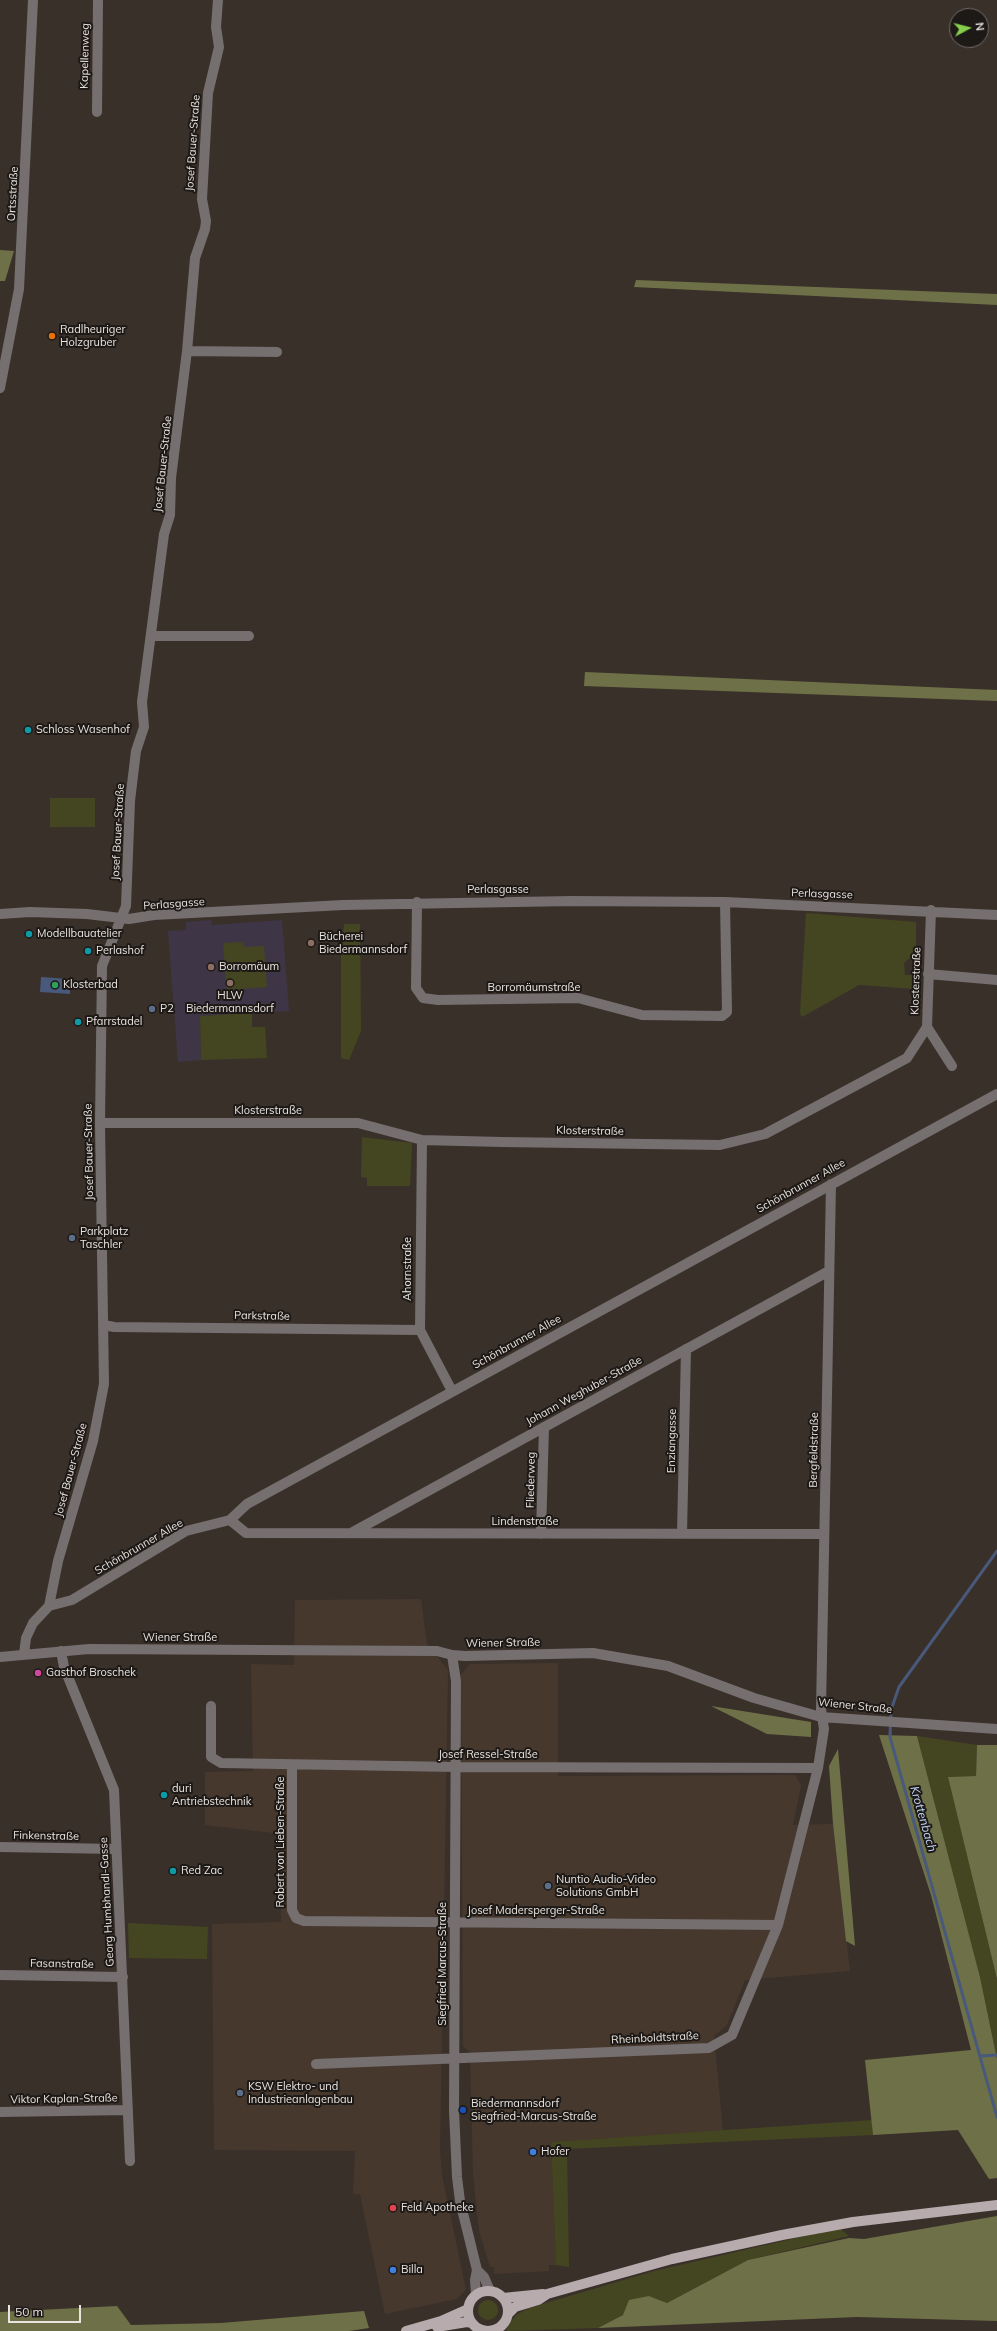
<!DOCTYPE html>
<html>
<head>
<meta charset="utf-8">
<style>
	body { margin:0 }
	#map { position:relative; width:997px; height:2331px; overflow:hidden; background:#3a302a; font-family:Mulish,sans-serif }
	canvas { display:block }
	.north { position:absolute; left:949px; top:8px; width:40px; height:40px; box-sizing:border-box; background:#1d1916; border:1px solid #6f6a67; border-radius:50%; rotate:83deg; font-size:11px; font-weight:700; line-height:16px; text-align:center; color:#eae4e0 }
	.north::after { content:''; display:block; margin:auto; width:14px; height:18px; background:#85cf4c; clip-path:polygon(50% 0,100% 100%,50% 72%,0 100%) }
	.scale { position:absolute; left:8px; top:2305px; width:73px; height:18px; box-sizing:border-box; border:2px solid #eae4e0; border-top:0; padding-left:5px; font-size:12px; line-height:14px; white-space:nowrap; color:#eae4e0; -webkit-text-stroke:3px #1d1916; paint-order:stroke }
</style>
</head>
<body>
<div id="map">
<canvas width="997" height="2331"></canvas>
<div class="north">N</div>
<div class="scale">50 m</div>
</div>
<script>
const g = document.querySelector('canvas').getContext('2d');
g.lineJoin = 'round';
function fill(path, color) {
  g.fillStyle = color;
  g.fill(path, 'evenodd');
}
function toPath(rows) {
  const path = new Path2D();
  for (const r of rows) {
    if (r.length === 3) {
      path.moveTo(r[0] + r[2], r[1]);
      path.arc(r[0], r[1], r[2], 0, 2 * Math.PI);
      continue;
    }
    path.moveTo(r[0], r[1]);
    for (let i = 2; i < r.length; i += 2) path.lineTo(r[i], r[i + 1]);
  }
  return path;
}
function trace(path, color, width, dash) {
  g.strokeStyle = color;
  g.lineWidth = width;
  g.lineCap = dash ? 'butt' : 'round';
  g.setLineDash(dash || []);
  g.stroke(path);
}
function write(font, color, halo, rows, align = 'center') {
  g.font = font + ' Mulish,sans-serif';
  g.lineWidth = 4;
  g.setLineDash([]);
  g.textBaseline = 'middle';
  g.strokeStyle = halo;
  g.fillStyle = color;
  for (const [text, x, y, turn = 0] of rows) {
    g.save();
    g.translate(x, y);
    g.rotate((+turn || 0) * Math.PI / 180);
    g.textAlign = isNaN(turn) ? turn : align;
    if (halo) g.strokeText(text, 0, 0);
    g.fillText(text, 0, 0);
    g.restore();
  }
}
fill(toPath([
	[421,1599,427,1644,448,1670,440,2151,442,2175,466,2290,456,2299,385,2314,360,2194,353,2194,355,2151,214,2150,212,1924,281,1922,282,1834,205,1825,205,1772,253,1771,251,1664,294,1665,295,1600],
	[558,1663,558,1776,795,1775,801,1785,793,1825,833,1824,850,1971,745,1980,727,2025,714,2036,723,2131,551,2142,556,2265,549,2265,549,2271,494,2274,494,2267,490,2267,479,2231,473,2174,470,2052,463,2046,461,1675,470,1664]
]), '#47382e');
fill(toPath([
	[211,920,212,925,282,920,289,1011,200,1016,201,1060,178,1062,168,931,186,930,186,922]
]), '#3e3647');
fill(toPath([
	[50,798,95,798,95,827,50,827],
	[806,913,916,922,916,959,908,959,904,963,905,975,915,975,914,989,859,985,802,1017,800,1013],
	[344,924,360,924,361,1031,349,1060,341,1058,341,955],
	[243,942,244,947,264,946,267,987,227,990,223,943],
	[252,1013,252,1027,265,1027,267,1058,201,1060,200,1016],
	[362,1137,412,1143,410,1186,367,1186,367,1178,361,1177],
	[917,1736,977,1745,976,1776,948,1777,997,1979,997,2059,980,1977],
	[128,1923,208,1927,207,1959,129,1958],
	[872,2120,873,2135,567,2149,569,2267,556,2265,551,2142],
	[839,2228,849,2236,748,2260,667,2303,649,2296,623,2315,598,2328,507,2331,507,2327,516,2315,529,2308,654,2271],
	[488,2310,10]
]), '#444621');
fill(toPath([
	[0,250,14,251,5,281,0,281],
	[636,280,997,294,997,305,634,287],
	[585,672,997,690,997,701,584,686],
	[711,1706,811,1722,811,1737,767,1734],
	[879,1735,917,1736,980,1977,997,2059,997,2178,989,2179,958,2130,873,2135,865,2060,971,2050,931,1895],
	[977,1745,997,1745,997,1979,948,1777,976,1776],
	[838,1749,855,1946,846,1941,833,1824,829,1766],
	[997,2216,997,2321,857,2317,598,2328,623,2315,629,2300,649,2296,667,2303,748,2260,849,2238,864,2239],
	[117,2306,131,2325,221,2323,364,2311,369,2328,349,2331,0,2331,0,2312]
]), '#6e7147');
fill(toPath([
	[41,977,70,979,70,994,40,992]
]), '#49597b');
trace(toPath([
	[997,1551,899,1687,891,1710,890,1737,997,2117],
	[981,2056,997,2055]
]), '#49597b', 3);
trace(toPath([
	[97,112,98,0],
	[187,351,277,352],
	[0,388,19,289,33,0],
	[151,636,249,636],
	[417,902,416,988,423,998,438,1000,578,998,642,1015,722,1016,727,1012,725,902],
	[0,914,30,912,87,914,129,919,154,915,343,905,572,901,725,902,997,915],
	[928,974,997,980],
	[927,1027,952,1066],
	[100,1123,358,1123,422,1140,502,1142,720,1145,765,1134,907,1058,927,1027,931,910],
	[422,1140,420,1330,452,1391],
	[104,1325,114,1327,420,1330],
	[230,1520,246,1533,824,1534],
	[353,1532,829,1271],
	[541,1534,544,1427],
	[682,1534,686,1349],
	[49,1606,72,1600,186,1531,230,1520,247,1504,997,1094],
	[61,1651,64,1667,114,1790,130,2161],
	[24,1654,26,1638,33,1623,49,1606,58,1561,93,1441,104,1384,100,1123,102,966,126,906,130,801,136,751,144,727,142,702,164,534,170,515,171,478,187,351,195,258,205,229,206,221,202,199,208,93,219,47,216,27,218,0],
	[452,1655,456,1681,454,2110,457,2177,460,2201,477,2270,484,2277,490,2291],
	[0,1657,89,1649,437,1651,452,1655,465,1656,593,1653,668,1666,754,1698,821,1717,997,1729],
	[211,1706,211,1757,221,1763,455,1767,818,1768],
	[292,1766,292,1910,296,1918,304,1921,778,1925],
	[0,1847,116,1849],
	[0,1975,123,1977],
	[316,2064,709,2048,732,2035,778,1925,818,1768,824,1729,821,1709,831,1184],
	[0,2112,128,2110],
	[476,2294,475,2280,477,2270]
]), '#756f70', 10);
trace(toPath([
	[488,2311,20],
	[503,2298,543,2294],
	[508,2314,515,2307,538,2300,547,2294,672,2259,782,2235,853,2222,997,2205],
	[437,2327,467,2322,472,2323],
	[406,2331,441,2321,468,2309]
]), '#b7abae', 10);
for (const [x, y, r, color] of [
	[52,336,4,"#e8710a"],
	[28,730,4,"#0f9aa8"],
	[29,934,4,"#0f9aa8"],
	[311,943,4,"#8d6e63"],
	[88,951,4,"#0f9aa8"],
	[211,967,4,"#8d6e63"],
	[230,983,4,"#8d6e63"],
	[55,985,4,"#2e9e5b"],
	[152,1009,4,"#5c6f8a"],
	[78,1022,4,"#0f9aa8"],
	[72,1238,4,"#5c6f8a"],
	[38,1673,4,"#d1479c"],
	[164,1795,4,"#0f9aa8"],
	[173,1871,4,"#0f9aa8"],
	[548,1886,4,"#5c6f8a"],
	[240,2093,4,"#5c6f8a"],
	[463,2110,4,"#1a4fb4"],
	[533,2152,4,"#3f7fe0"],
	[393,2208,4,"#e0444e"],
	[393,2270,4,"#3f7fe0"]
]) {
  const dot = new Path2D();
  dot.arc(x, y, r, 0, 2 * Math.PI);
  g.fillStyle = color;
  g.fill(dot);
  trace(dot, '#1d1916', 1.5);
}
write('11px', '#eae4e0', '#1d1916', [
	["Kapellenweg",85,56,-89],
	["Josef Bauer-Straße",193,143,-86],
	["Ortsstraße",13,194,-87],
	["Josef Bauer-Straße",163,464,-84],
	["Josef Bauer-Straße",118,832,-87],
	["Perlasgasse",498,890],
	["Perlasgasse",822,894,2],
	["Perlasgasse",174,904,-4],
	["Klosterstraße",916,981,-88],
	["Borromäumstraße",534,988],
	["Klosterstraße",268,1111],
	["Klosterstraße",590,1131,1],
	["Josef Bauer-Straße",89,1152,-91],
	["Schönbrunner Allee",801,1186,-29],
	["Ahornstraße",408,1269,-90],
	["Parkstraße",262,1316,1],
	["Schönbrunner Allee",517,1342,-29],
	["Johann Weghuber-Straße",584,1391,-29],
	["Enziangasse",672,1441,-89],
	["Bergfeldstraße",814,1450,-89],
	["Josef Bauer-Straße",71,1470,-75],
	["Fliederweg",531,1480,-89],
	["Lindenstraße",525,1522],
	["Schönbrunner Allee",139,1547,-30],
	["Wiener Straße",180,1638],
	["Wiener Straße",503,1643,-1],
	["Wiener Straße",855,1706,6],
	["Josef Ressel-Straße",488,1755],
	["Finkenstraße",46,1836,1],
	["Robert von Lieben-Straße",281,1842,-90],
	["Georg Humbhandl-Gasse",107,1902,-93],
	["Josef Madersperger-Straße",536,1911],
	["Fasanstraße",62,1964,1],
	["Siegfried Marcus-Straße",443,1964,-90],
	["Rheinboldtstraße",655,2038,-3],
	["Viktor Kaplan-Straße",64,2099,-1]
]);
write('11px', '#eae4e0', '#1d1916', [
	["Radlheuriger",60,330],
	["Holzgruber",60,343],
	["Schloss Wasenhof",36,730],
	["Modellbauatelier",37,934],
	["Bücherei",319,937],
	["Biedermannsdorf",319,950],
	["Perlashof",96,951],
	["Borromäum",219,967],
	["Klosterbad",63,985],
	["HLW",230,996,"center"],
	["Biedermannsdorf",230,1009,"center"],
	["P2",160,1009],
	["Pfarrstadel",86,1022],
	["Parkplatz",80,1232],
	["Taschler",80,1245],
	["Gasthof Broschek",46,1673],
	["duri",172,1789],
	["Antriebstechnik",172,1802],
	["Red Zac",181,1871],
	["Nuntio Audio-Video",556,1880],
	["Solutions GmbH",556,1893],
	["KSW Elektro- und",248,2087],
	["Industrieanlagenbau",248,2100],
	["Biedermannsdorf",471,2104],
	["Siegfried-Marcus-Straße",471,2117],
	["Hofer",541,2152],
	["Feld Apotheke",401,2208],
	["Billa",401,2270]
], 'left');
write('italic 12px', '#c0d2f6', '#1d1916', [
	["Krottenbach",923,1819,74]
]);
</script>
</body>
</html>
